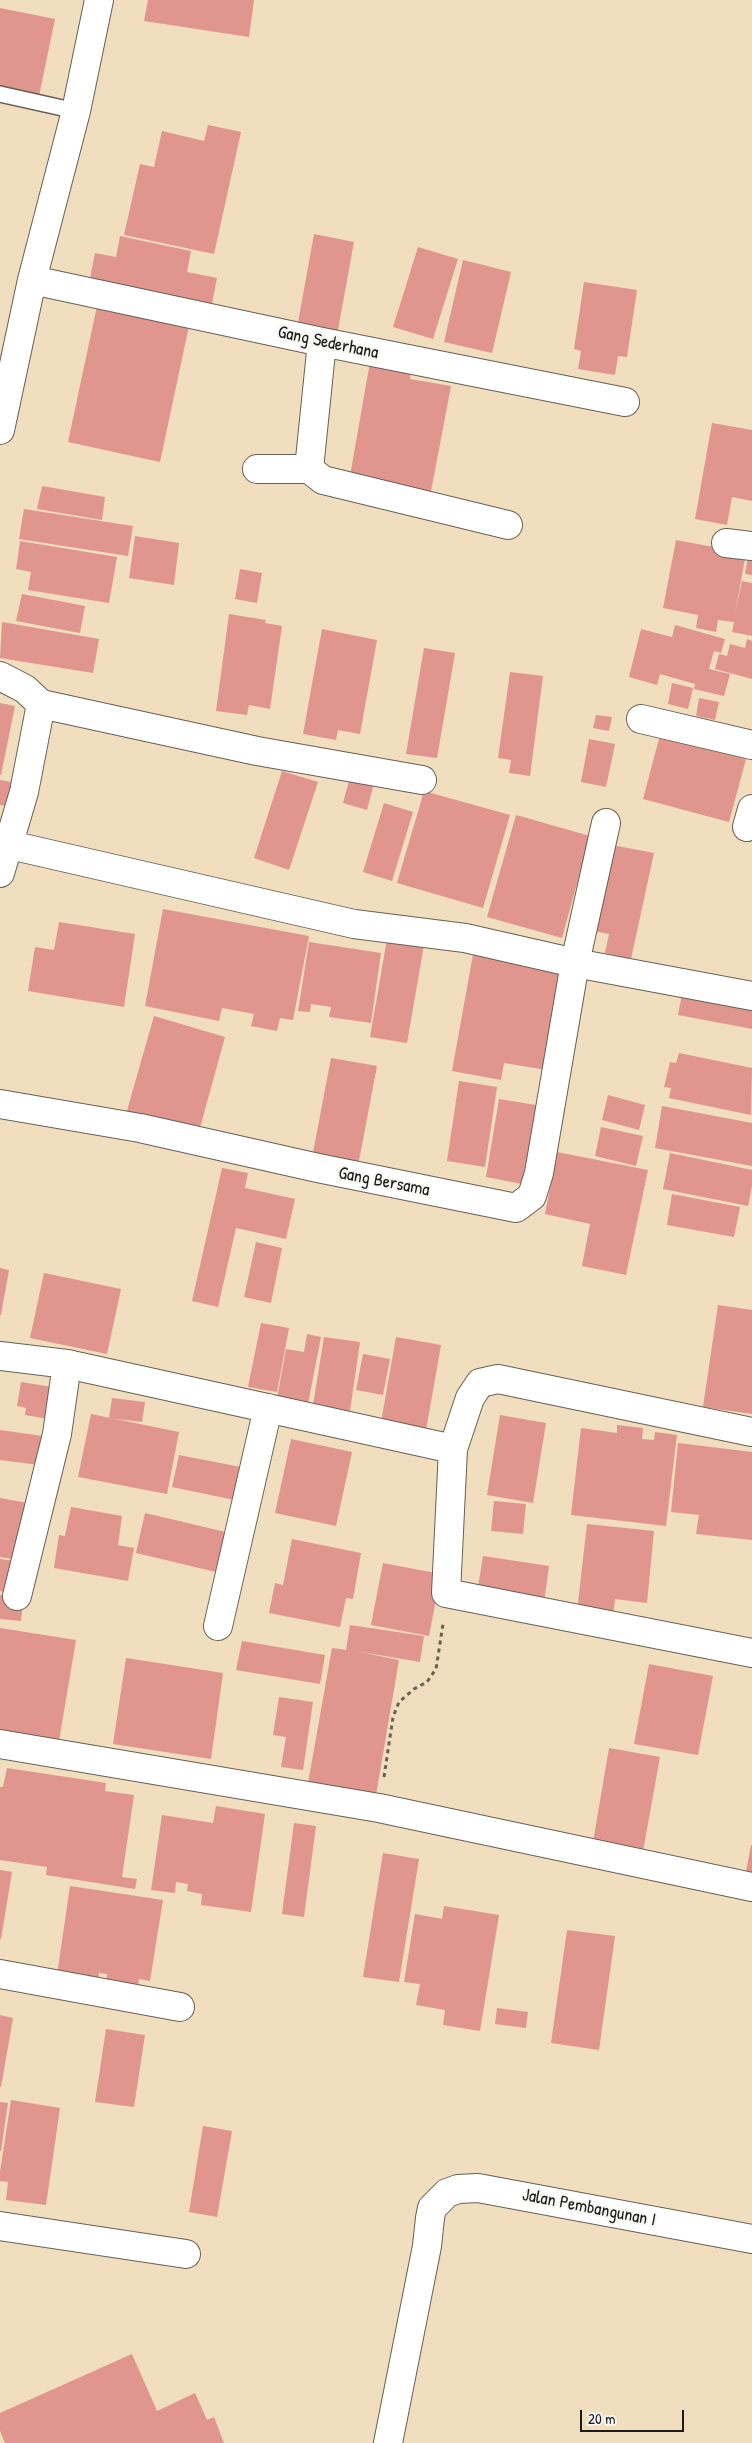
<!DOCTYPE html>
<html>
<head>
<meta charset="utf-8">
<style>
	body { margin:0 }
	#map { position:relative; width:752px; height:2443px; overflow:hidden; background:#f0debe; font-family:"Patrick Hand",sans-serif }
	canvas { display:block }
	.scale { position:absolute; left:580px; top:2410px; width:104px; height:22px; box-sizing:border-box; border:2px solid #1c1c1c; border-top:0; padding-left:6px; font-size:15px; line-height:18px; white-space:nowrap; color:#1c1c1c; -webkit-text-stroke:4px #f6f6f2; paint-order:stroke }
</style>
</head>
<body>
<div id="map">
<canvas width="752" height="2443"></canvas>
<div class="scale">20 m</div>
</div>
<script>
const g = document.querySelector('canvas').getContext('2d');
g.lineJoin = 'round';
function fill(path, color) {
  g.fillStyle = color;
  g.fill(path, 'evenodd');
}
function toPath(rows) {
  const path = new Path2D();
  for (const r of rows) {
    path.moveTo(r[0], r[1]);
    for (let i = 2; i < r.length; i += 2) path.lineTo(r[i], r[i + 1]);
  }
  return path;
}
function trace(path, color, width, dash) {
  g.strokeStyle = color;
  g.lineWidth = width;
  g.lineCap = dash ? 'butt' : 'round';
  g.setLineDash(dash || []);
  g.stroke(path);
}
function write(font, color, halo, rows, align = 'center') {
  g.font = font + ' "Patrick Hand",sans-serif';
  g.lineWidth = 4;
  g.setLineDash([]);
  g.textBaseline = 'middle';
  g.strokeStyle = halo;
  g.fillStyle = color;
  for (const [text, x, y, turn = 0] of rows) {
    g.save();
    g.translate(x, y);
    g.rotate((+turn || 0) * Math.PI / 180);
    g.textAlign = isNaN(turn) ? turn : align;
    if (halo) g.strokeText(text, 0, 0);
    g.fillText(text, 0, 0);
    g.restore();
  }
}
fill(toPath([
	[148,0,254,0,249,37,144,21],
	[0,8,55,19,39,96,0,89],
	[208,125,241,132,214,254,124,235,140,164,154,167,162,131,204,141],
	[314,234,354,242,337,335,297,328],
	[120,236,191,251,187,272,217,278,211,309,89,284,95,253,116,257],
	[418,247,458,259,433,339,393,327],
	[463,260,511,272,492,353,444,342],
	[584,282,637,290,627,357,618,356,615,375,578,369,581,351,574,349],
	[97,306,189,326,160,462,68,442],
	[370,362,411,370,410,379,451,386,431,491,350,476],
	[712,423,752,430,752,501,732,497,727,525,695,519],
	[42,486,105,497,102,520,37,509],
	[24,509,133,526,128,556,19,539],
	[135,536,179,543,174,585,129,578],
	[676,540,746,553,735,614,742,581,752,583,752,636,732,632,734,622,718,620,716,632,696,628,698,615,663,608],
	[20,541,117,557,109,603,28,590,31,572,16,569],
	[749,550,752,550,752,575,745,574],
	[240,569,262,573,257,603,235,599],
	[22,594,85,606,80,633,16,621],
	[229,614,266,620,265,623,282,626,270,709,249,705,247,715,216,711],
	[2,622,99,639,93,673,0,658],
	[675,625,725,639,721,653,714,651,709,669,730,674,724,696,694,689,695,684,660,674,657,685,629,677,641,629,672,637],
	[322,629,377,640,360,734,338,730,336,740,303,734],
	[747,639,752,641,752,679,715,669,719,654,727,656,730,644,745,648],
	[424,648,455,653,437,758,406,754],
	[510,672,543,676,530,776,509,773,511,760,498,758],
	[672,683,693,688,688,709,668,704],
	[699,698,719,702,715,720,696,716],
	[0,703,15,706,1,775,0,775],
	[596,715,612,717,609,731,593,728],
	[660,735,746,759,729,822,643,799],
	[589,739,615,744,606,787,581,782],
	[282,771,318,782,289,870,254,858],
	[350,777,374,783,367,810,343,803],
	[0,780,12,782,7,806,0,805],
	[424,791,510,815,483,908,397,883],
	[384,803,413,812,392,881,363,872],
	[516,815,590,836,562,938,487,917],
	[612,845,654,853,631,959,605,953,609,934,593,931],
	[163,909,309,936,293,1020,280,1018,277,1031,251,1026,254,1014,222,1008,219,1021,145,1006],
	[59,922,135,934,124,1007,28,991,35,947,54,950],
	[387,939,424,945,407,1043,370,1037],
	[309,942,381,953,371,1023,329,1017,331,1007,311,1004,310,1012,298,1011],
	[474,949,522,957,521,966,564,974,547,1070,504,1063,501,1080,452,1071],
	[683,989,752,1002,752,1029,678,1015],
	[154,1016,225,1037,198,1135,126,1114],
	[679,1053,752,1068,751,1115,669,1098,671,1088,664,1087,670,1062,676,1063],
	[331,1058,377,1066,358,1166,312,1158],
	[459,1081,497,1087,485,1167,447,1161],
	[608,1095,645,1105,639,1130,602,1120],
	[499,1099,536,1105,522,1184,486,1177],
	[662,1106,752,1123,752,1166,655,1148],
	[601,1127,643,1136,636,1166,595,1156],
	[557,1152,648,1170,626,1275,582,1266,590,1224,545,1214],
	[670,1153,752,1170,752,1186,748,1206,663,1189],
	[222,1168,248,1173,245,1188,295,1199,286,1239,236,1228,218,1307,192,1301],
	[672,1194,740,1207,734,1237,667,1225],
	[256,1242,282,1248,271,1303,244,1297],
	[0,1268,9,1270,1,1315,0,1315],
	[44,1273,121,1289,107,1354,30,1338],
	[718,1305,752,1310,752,1414,703,1407],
	[261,1323,289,1328,277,1392,248,1387],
	[307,1334,321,1337,307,1409,276,1404,286,1349,304,1352],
	[324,1337,360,1342,350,1411,313,1405],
	[396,1337,441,1345,425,1436,380,1428],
	[363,1354,390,1359,383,1395,356,1390],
	[21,1382,59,1388,54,1420,25,1415,26,1408,17,1406],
	[112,1398,145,1402,142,1422,109,1418],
	[91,1414,179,1432,167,1494,78,1477],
	[500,1415,546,1423,533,1503,487,1495],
	[617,1425,643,1428,642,1439,654,1440,655,1432,677,1435,666,1526,571,1515,581,1428,617,1433],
	[0,1430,50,1437,46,1466,0,1460],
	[291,1439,352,1452,336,1526,275,1513],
	[678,1443,752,1452,752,1540,696,1534,699,1515,671,1512],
	[179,1455,246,1468,239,1501,172,1487],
	[0,1498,33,1504,23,1561,0,1557],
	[494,1501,526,1504,523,1534,491,1531],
	[71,1507,122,1516,118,1545,134,1548,128,1581,54,1568,59,1535,65,1536],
	[145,1513,230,1533,220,1573,136,1553],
	[587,1524,654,1531,647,1603,615,1599,613,1616,577,1612],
	[292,1539,361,1553,353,1599,346,1598,340,1627,269,1613,275,1583,283,1585],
	[483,1556,549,1566,544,1603,477,1593],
	[0,1559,16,1561,11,1593,0,1591],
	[383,1563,441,1574,429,1636,371,1625],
	[0,1595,4,1595,3,1600,23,1602,21,1621,0,1619],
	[350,1625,424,1636,420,1662,355,1651,399,1660,376,1795,308,1783,332,1648,346,1650],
	[0,1628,76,1640,59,1741,0,1732],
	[242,1641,325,1655,320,1684,236,1670],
	[126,1658,223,1673,211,1759,113,1744],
	[649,1664,713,1676,698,1755,634,1744],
	[279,1697,313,1702,303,1770,281,1767,286,1737,273,1735],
	[609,1748,660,1757,642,1857,592,1848],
	[7,1768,106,1783,105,1791,134,1795,122,1877,137,1879,135,1889,46,1875,47,1867,0,1860,0,1787,3,1787],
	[216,1806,265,1814,251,1912,201,1905,202,1894,187,1891,188,1884,176,1882,175,1893,151,1890,162,1815,213,1823],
	[294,1823,316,1826,304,1917,282,1914],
	[751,1845,752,1845,752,1873,746,1872],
	[383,1853,419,1859,399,1982,363,1977],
	[0,1870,12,1872,1,1939,0,1939],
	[70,1886,163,1900,150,1981,139,1979,138,1988,106,1983,107,1974,99,1973,98,1981,57,1975],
	[444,1906,499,1915,480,2031,443,2025,445,2010,416,2005,420,1984,404,1982,415,1914,442,1919],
	[567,1930,615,1936,599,2050,551,2043],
	[497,2008,528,2012,526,2028,495,2024],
	[0,2015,13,2018,1,2087,0,2087],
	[106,2029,145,2035,134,2107,95,2102],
	[11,2100,60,2108,46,2205,6,2200,8,2182,0,2181,0,2172],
	[0,2102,8,2103,1,2151,0,2151],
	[203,2126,232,2131,217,2217,189,2212],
	[132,2354,157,2411,195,2393,207,2420,214,2417,224,2443,5,2443,0,2431,0,2413]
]), '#e1958f');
const service = toPath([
	[0,94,76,111]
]);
const minor = toPath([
	[32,280,322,342,625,402],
	[0,430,32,280,76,111,99,0],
	[257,469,309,469,323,480,508,525],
	[309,469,322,342],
	[726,543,752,546],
	[0,676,25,689,41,704,24,792,0,873],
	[41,704,257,751,422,780],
	[641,719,752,745],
	[747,827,752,809],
	[10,845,354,924,465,938,575,963,752,996],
	[0,1104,140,1128,318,1168,516,1208,532,1196,539,1173,575,963,606,823],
	[0,1356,67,1364,453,1449],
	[752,1432,498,1379,480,1383,470,1398,453,1449,446,1593,752,1653],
	[17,1596,57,1434,67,1364],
	[218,1626,268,1408],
	[0,1744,379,1808,752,1887],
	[0,1974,180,2007],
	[0,2226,186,2254],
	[388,2443,427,2246,430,2218,432,2208,447,2193,458,2189,478,2188,752,2239]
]);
trace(service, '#666055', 18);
trace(minor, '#666055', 30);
trace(toPath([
	[384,1777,393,1717,399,1702,414,1689,427,1682,436,1669,443,1624]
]), '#666055', 3, [4, 4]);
trace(service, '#fff', 15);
trace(minor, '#fff', 28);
write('18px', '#1c1c1c', '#f6f6f2', [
	["Gang Sederhana",328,343,12],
	["Gang Bersama",384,1182,11],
	["Jalan Pembangunan I",589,2208,11]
]);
</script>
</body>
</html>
